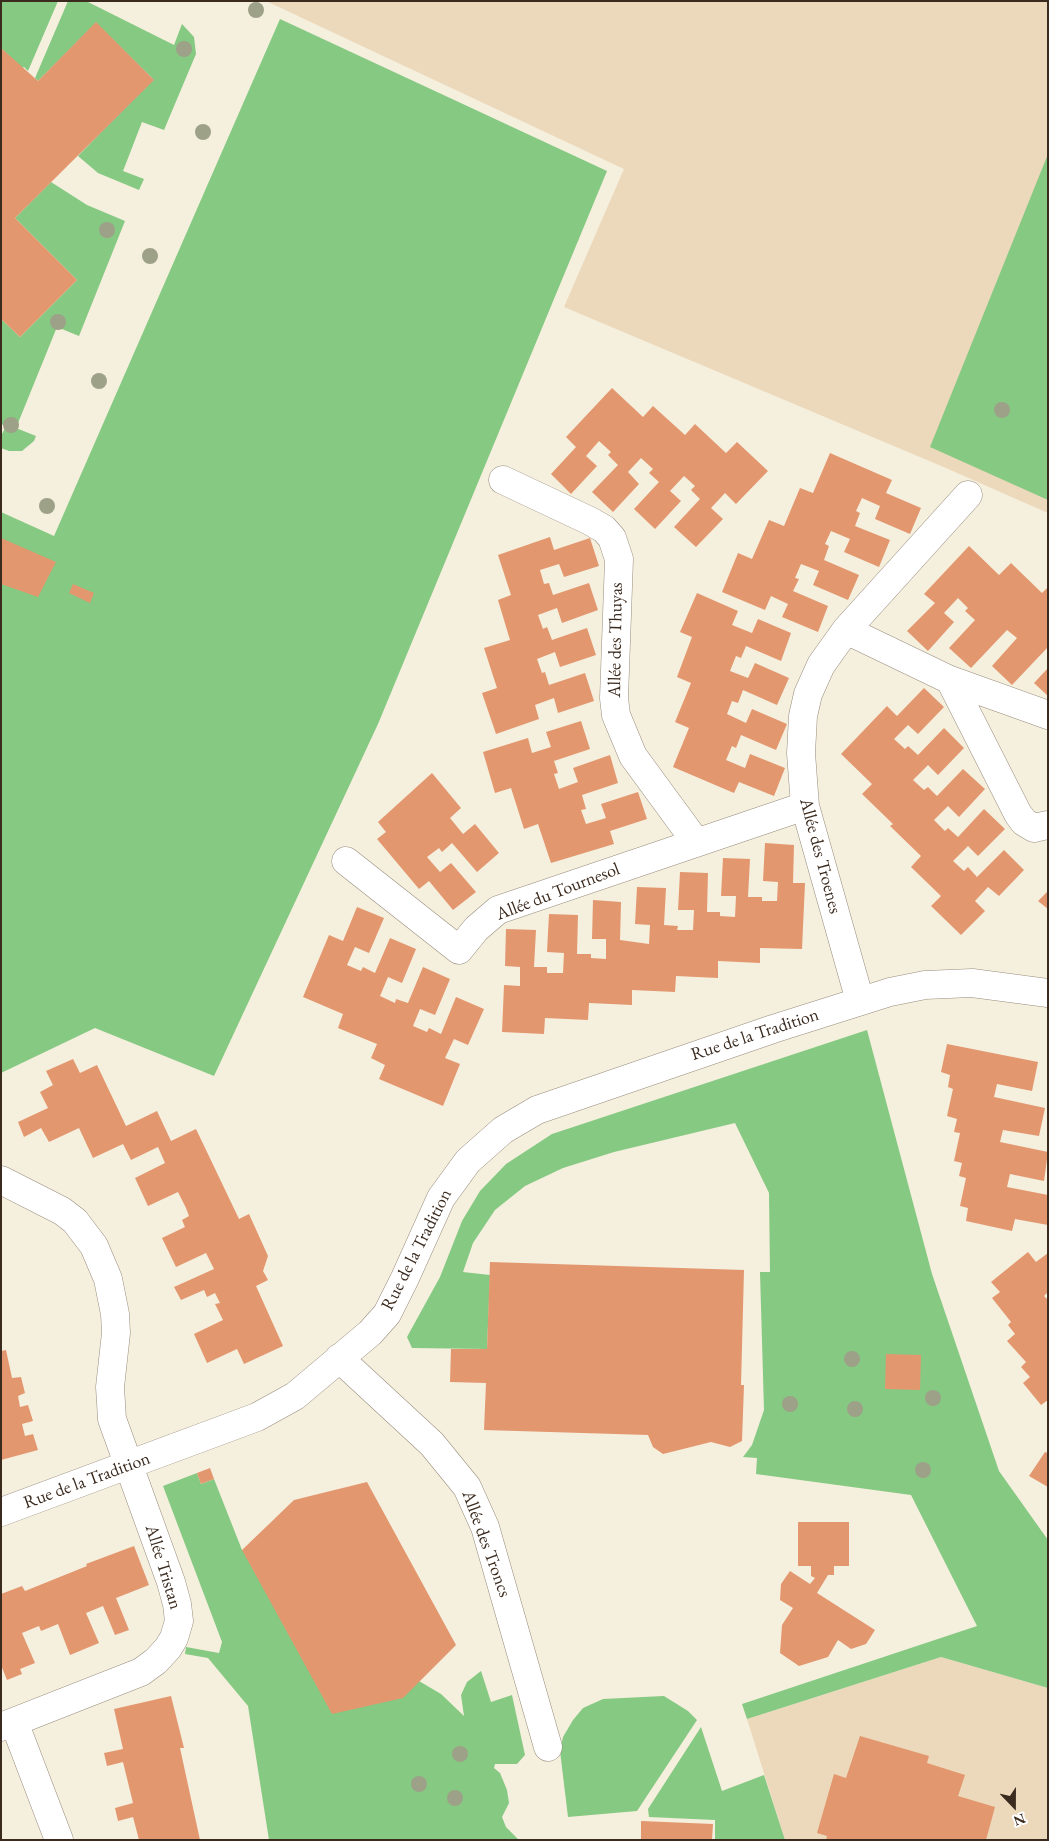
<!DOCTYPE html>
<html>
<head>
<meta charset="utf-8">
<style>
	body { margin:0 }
	#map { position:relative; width:1049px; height:1841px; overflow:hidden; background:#f5efdd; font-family:"EB Garamond",serif }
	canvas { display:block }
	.frame { position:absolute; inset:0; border:2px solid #3b2a1e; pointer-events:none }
	.north { position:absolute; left:989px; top:1781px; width:50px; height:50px; -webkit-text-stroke:4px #fff; paint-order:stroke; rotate:158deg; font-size:14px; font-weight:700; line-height:20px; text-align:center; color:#3b2a1e }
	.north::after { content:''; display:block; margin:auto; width:18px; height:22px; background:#3b2a1e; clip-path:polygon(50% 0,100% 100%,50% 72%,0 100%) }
</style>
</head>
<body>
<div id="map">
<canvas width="1049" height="1841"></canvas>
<div class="frame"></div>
<div class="north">N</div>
</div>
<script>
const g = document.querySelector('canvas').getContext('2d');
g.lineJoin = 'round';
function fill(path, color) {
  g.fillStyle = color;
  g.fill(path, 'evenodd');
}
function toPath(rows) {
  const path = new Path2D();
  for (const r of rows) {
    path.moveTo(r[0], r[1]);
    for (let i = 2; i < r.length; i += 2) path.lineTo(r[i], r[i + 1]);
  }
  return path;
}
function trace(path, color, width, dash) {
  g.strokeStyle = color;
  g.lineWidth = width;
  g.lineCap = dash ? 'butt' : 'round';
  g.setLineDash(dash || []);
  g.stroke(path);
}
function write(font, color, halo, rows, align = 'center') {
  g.font = font + ' "EB Garamond",serif';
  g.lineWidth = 4.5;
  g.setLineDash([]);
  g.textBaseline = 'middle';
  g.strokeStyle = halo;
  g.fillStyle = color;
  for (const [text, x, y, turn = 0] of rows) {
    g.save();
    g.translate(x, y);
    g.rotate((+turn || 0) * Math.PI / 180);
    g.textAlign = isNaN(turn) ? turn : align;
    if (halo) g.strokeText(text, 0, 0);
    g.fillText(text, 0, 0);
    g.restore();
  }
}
fill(toPath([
	[266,1,1048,1,1048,513,946,468,564,307,624,169],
	[941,1657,1048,1688,1048,1840,785,1840,747,1719]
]), '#ecd8ba');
fill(toPath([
	[1,1,58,1,28,71,24,67,22,68,1,48],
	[68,1,86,1,174,45,182,24,194,37,196,54,164,130,142,122,123,171,144,179,139,190,98,173,78,156,153,79,96,23,38,81,35,78],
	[280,19,607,171,378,724,214,1076,95,1028,1,1073,1,512,54,536],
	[1048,154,1048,500,930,447],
	[51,182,87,205,125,221,79,336,57,327,16,428,36,436,34,441,22,451,9,451,1,448,1,436,6,426,1,424,1,319,20,337,77,280,15,218],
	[867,1030,932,1274,999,1471,1048,1540,1048,1688,941,1657,747,1719,742,1704,977,1626,911,1495,756,1474,757,1458,743,1457,752,1445,764,1410,760,1272,770,1272,769,1193,735,1123,614,1152,563,1168,525,1186,495,1210,473,1243,463,1272,490,1275,487,1349,412,1348,407,1337,440,1277,462,1221,480,1191,506,1164,552,1134],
	[197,1473,201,1484,214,1479,242,1550,419,1681,441,1694,464,1716,461,1695,467,1682,481,1671,491,1702,512,1695,525,1755,517,1764,495,1764,494,1768,500,1773,507,1790,509,1803,502,1817,506,1827,519,1840,269,1840,248,1706,208,1658,185,1654,186,1647,219,1653,222,1642,163,1486],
	[664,1696,688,1711,697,1720,637,1811,568,1817,560,1751,563,1737,573,1720,583,1708,603,1699],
	[701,1727,722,1791,764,1775,785,1840,715,1840,715,1820,649,1817,648,1809]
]), '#86c983');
fill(toPath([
	[96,22,154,80,15,218,77,280,20,337,1,319,1,48,38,81],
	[612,388,643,417,653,406,685,435,695,424,726,453,737,442,768,471,736,504,725,493,711,508,723,519,696,547,674,527,700,499,691,490,695,486,684,476,670,491,681,501,655,529,634,509,659,482,649,473,653,469,641,458,628,472,639,484,613,512,592,492,618,465,608,455,611,452,599,441,586,456,597,466,571,494,551,474,576,447,566,437],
	[830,453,892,480,886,493,921,508,910,534,875,519,880,506,862,498,856,511,860,513,855,526,890,540,879,567,844,552,850,539,831,531,825,544,829,546,824,560,859,575,848,600,813,585,819,571,801,564,795,578,799,579,793,591,828,606,818,632,782,617,788,604,771,596,765,610,722,592,738,553,752,559,769,520,784,526,800,488,813,493],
	[550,537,554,550,590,538,599,566,564,577,559,564,540,570,544,584,549,583,553,595,589,583,598,610,562,623,557,608,538,615,543,629,547,627,552,640,587,628,596,655,560,667,555,652,537,659,542,673,545,672,549,685,585,673,594,701,558,713,554,698,535,705,539,719,496,734,482,693,497,688,484,648,510,640,498,600,511,595,498,555],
	[1,538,56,562,38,597,1,584],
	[969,546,999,575,1011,563,1042,593,1048,587,1048,647,1012,685,992,666,1017,638,1007,630,971,668,949,648,975,620,965,611,968,608,958,598,944,613,954,622,928,651,907,631,935,603,924,594],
	[73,584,94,593,90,603,69,593],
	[697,593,738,611,732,625,752,633,758,619,791,633,781,661,746,646,741,658,736,656,730,671,748,678,755,663,789,678,777,705,743,690,738,703,732,701,727,714,746,723,752,709,787,724,776,750,741,735,736,748,732,746,726,760,745,768,750,754,785,768,774,796,739,782,734,793,673,767,689,728,675,722,691,683,677,677,692,637,680,632],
	[1048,668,1048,696,1034,683],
	[924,688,944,707,918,734,908,725,894,739,905,749,908,746,918,755,944,728,964,748,938,775,928,765,913,780,924,790,928,787,937,796,963,769,985,789,959,817,948,806,934,820,945,831,948,828,958,837,984,809,1005,829,978,856,968,846,953,861,964,871,968,867,977,877,1004,850,1024,870,999,896,988,887,975,901,985,911,961,935,931,906,941,896,911,867,921,856,890,826,893,824,862,794,872,784,841,754,887,706,897,716],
	[581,721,590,749,554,761,558,773,554,774,559,789,578,782,573,768,610,755,618,783,582,795,586,809,581,810,586,824,606,818,601,804,638,792,647,819,610,831,614,844,551,863,538,824,524,829,511,788,495,793,483,752,528,738,532,753,551,747,546,732],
	[432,773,461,808,450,818,463,834,475,824,499,853,477,872,452,843,442,852,439,848,427,857,440,872,451,863,476,892,453,910,429,881,419,889,377,839,386,832,378,822],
	[765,843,794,845,793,883,805,883,802,949,760,948,760,963,718,961,718,978,676,976,675,992,632,990,632,1005,589,1003,588,1020,545,1018,544,1034,502,1032,504,985,520,986,520,967,505,966,506,929,536,930,534,967,547,967,547,973,563,973,564,953,547,952,549,914,578,915,577,954,591,954,591,958,606,959,606,939,592,939,593,900,621,902,620,940,649,944,650,925,635,924,637,887,666,888,664,925,678,926,677,930,693,930,694,910,678,910,680,872,708,873,707,912,720,912,720,916,735,917,736,896,721,896,723,858,750,859,748,897,762,897,762,901,777,901,778,882,763,881],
	[1048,891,1048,909,1038,901],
	[357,907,384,918,369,953,355,947,347,965,361,971,363,967,375,973,390,938,416,949,402,983,388,977,380,996,395,1003,396,999,408,1003,423,967,450,979,435,1015,420,1009,413,1026,427,1032,429,1028,441,1034,456,997,484,1009,468,1045,454,1039,445,1058,460,1064,443,1106,379,1079,385,1065,371,1058,377,1044,338,1028,343,1014,303,997,329,935,343,941],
	[947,1044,1038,1062,1032,1091,997,1084,994,1097,1045,1108,1039,1136,1003,1130,1000,1142,1048,1152,1044,1181,1010,1174,1007,1187,1048,1195,1048,1225,1015,1219,1012,1231,966,1221,968,1208,960,1206,966,1178,959,1176,962,1163,954,1161,960,1133,954,1132,957,1119,947,1116,953,1089,948,1087,950,1075,941,1072],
	[73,1059,80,1073,97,1065,126,1126,157,1111,171,1141,196,1129,239,1219,249,1214,268,1256,263,1271,268,1280,256,1286,283,1346,244,1364,237,1349,207,1363,194,1334,223,1320,215,1304,220,1303,215,1293,207,1297,204,1290,181,1300,174,1287,214,1269,206,1253,176,1267,162,1238,185,1227,182,1220,189,1216,186,1208,178,1192,148,1206,135,1178,165,1163,158,1147,131,1160,123,1144,93,1158,79,1128,49,1142,41,1128,24,1137,18,1122,48,1108,40,1092,53,1085,46,1071],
	[1028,1252,1036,1262,1048,1253,1048,1292,1044,1296,1048,1300,1048,1400,1041,1405,1023,1383,1030,1377,1021,1367,1026,1362,1007,1341,1015,1334,1008,1325,1011,1322,992,1298,1000,1292,991,1282],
	[490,1262,744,1270,741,1385,744,1385,742,1441,730,1447,711,1442,663,1454,653,1447,648,1435,484,1430,486,1383,450,1382,451,1349,487,1349],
	[6,1350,12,1378,21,1377,25,1393,18,1396,20,1407,28,1405,33,1421,22,1424,25,1436,33,1434,38,1450,1,1460,1,1351],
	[886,1354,921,1355,920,1390,885,1389],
	[1045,1452,1048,1453,1048,1487,1029,1476],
	[210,1468,214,1479,201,1484,197,1473],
	[367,1482,456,1645,403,1698,332,1714,242,1550,294,1500],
	[798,1522,849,1522,849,1566,834,1566,834,1575,828,1575,817,1593,875,1630,866,1644,851,1649,838,1640,828,1657,799,1666,780,1653,782,1625,793,1608,780,1600,781,1584,790,1571,810,1584,815,1578,811,1576,811,1566,798,1566],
	[134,1546,149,1585,116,1598,129,1630,115,1635,103,1606,86,1613,99,1643,70,1655,58,1624,41,1631,39,1626,22,1633,35,1663,20,1669,22,1674,7,1680,1,1665,1,1594,22,1586,25,1591,87,1566,86,1564],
	[171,1696,184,1748,180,1748,200,1840,139,1840,133,1817,118,1821,115,1808,133,1803,123,1762,107,1766,104,1753,123,1749,114,1709],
	[860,1736,929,1756,927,1763,965,1775,958,1796,995,1807,986,1840,826,1840,827,1836,817,1833,834,1774,846,1778],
	[641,1821,713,1824,712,1840,641,1840]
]), '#e3976f');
const minor = toPath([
	[503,480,590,521,604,529,612,538,619,559,614,698,616,715,633,756,696,842],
	[846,630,950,680,1048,715],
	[950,680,1018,814,1024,822,1034,828,1048,825],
	[346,861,459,950,476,929,498,910,805,806],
	[860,1001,805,806,801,753,803,716,808,694,821,665,846,630,968,495],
	[1,1180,62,1211,75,1221,94,1246,108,1279,115,1314,116,1333,110,1387,112,1419,171,1582,177,1604,179,1621,174,1638,168,1648,156,1661,141,1672,1,1727],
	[339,1358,432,1444,467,1487,485,1527,548,1747],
	[1,1512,257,1417,295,1396,370,1333,387,1314,405,1278,441,1198,468,1161,503,1130,537,1110,773,1029,890,992,925,985,972,983,1048,993],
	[14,1722,59,1840]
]);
trace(minor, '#988c7e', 29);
trace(minor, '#fff', 28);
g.fillStyle = '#9da187';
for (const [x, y] of [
	[256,10],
	[184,49],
	[203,132],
	[107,230],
	[150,256],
	[58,322],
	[99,381],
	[1002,410],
	[11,425],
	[47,506],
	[852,1359],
	[933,1398],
	[790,1404],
	[855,1409],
	[923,1470],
	[460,1754],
	[419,1784],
	[455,1798]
]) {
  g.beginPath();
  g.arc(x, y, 8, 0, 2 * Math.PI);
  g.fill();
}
write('18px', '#3b2a1e', '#fff', [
	["Allée des Thuyas",616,640,-89],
	["Allée des Troenes",820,856,75],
	["Allée du Tournesol",558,892,-21],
	["Rue de la Tradition",755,1035,-18],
	["Rue de la Tradition",417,1250,-63],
	["Rue de la Tradition",87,1481,-20],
	["Allée des Troncs",486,1544,70],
	["Allée Tristan",163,1567,73]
]);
</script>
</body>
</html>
